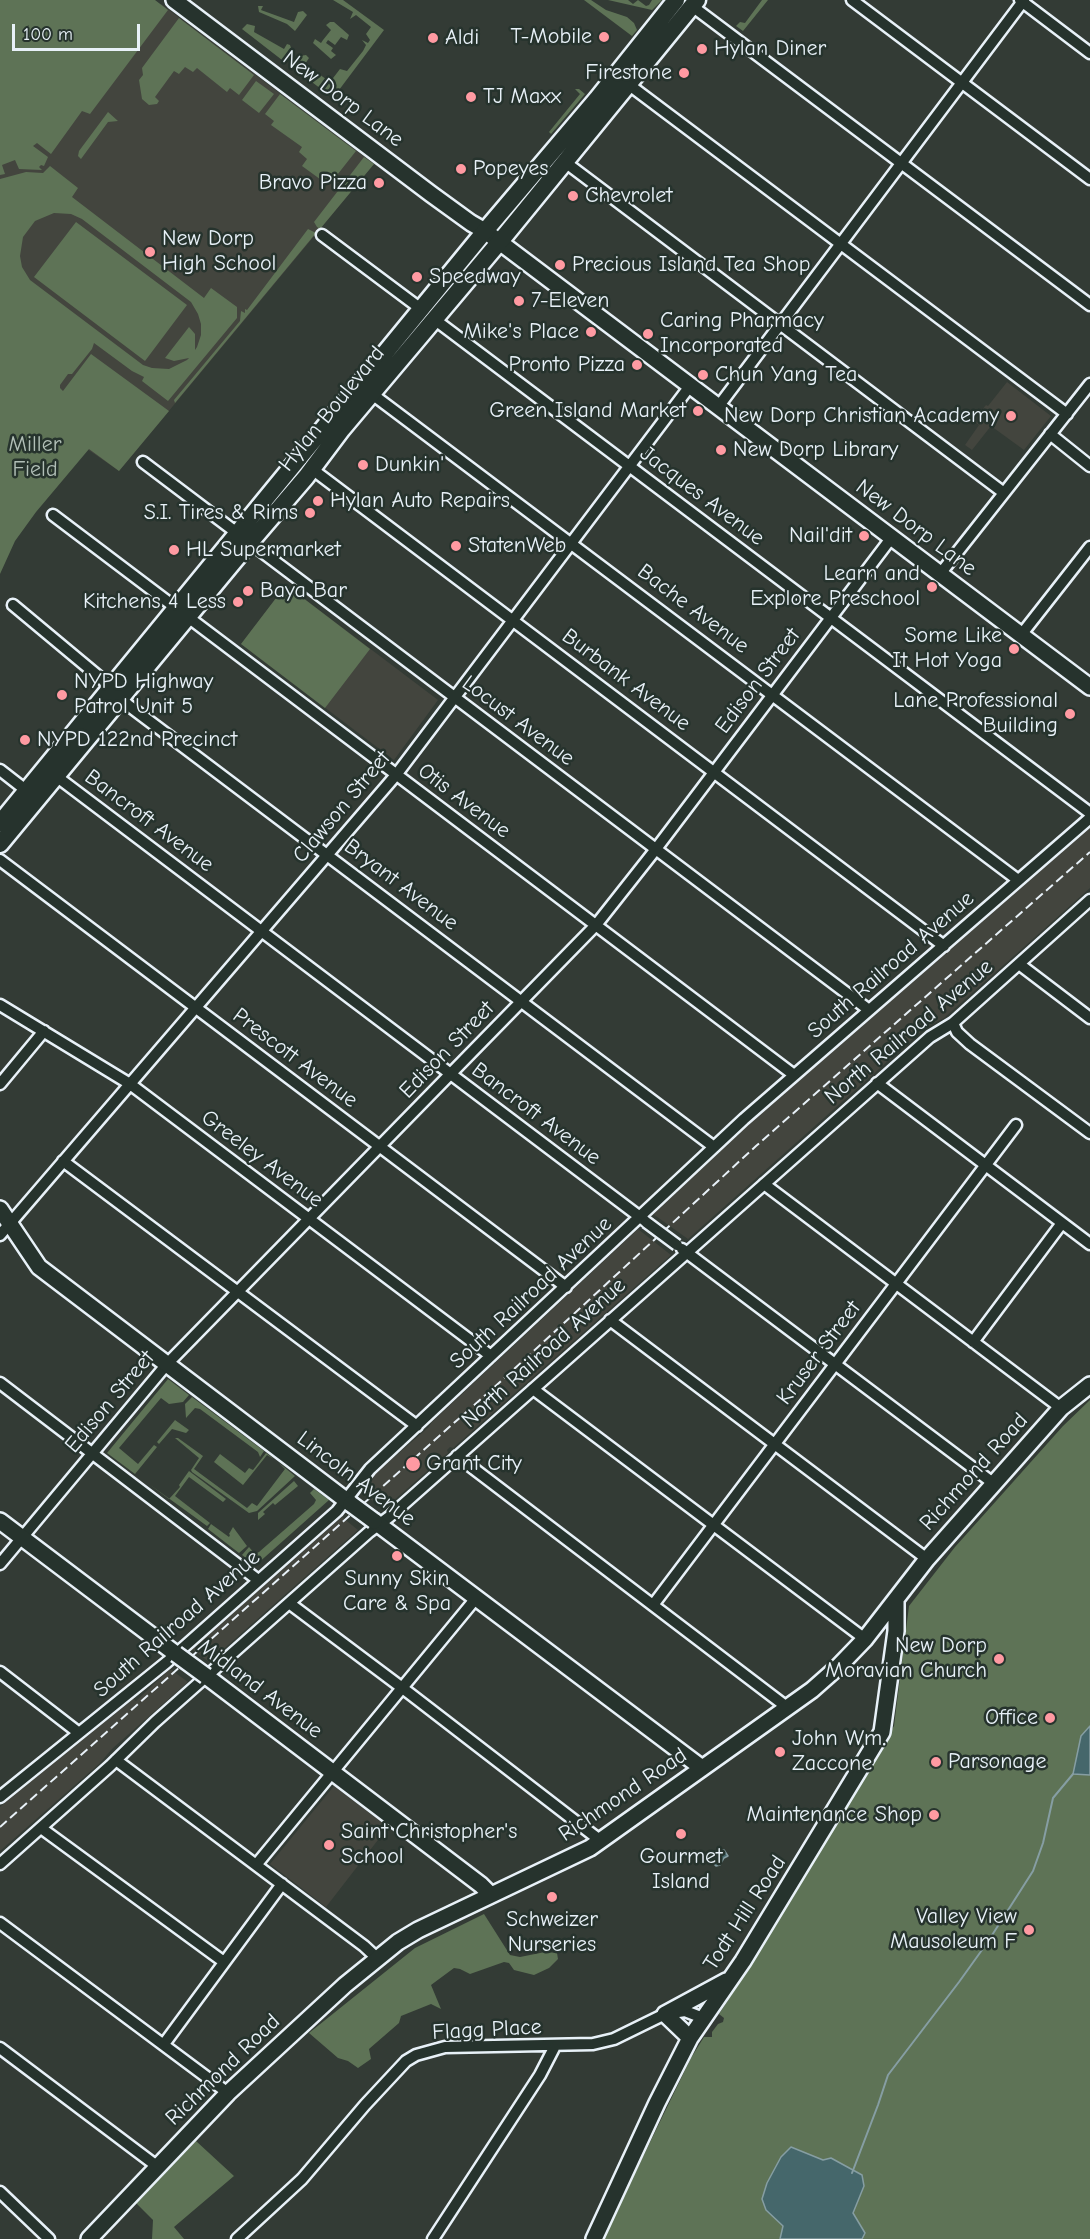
<!DOCTYPE html>
<html>
<head>
<meta charset="utf-8">
<style>
	body { margin:0 }
	#map { position:relative; width:1090px; height:2239px; overflow:hidden; background:#333b35; font-family:"Comic Neue",sans-serif }
	canvas { display:block }
	.scale { position:absolute; left:12px; top:24px; width:128px; height:27px; box-sizing:border-box; border:3px solid #e8f1f8; border-top:0; padding-left:8px; font-size:18px; line-height:21px; white-space:nowrap; color:#e8f1f8; -webkit-text-stroke:4px #26332d; paint-order:stroke }
</style>
</head>
<body>
<div id="map">
<canvas width="1090" height="2239"></canvas>
<div class="scale">100 m</div>
</div>
<script>
const g = document.querySelector('canvas').getContext('2d');
g.lineJoin = 'round';
function fill(path, color) {
  g.fillStyle = color;
  g.fill(path, 'evenodd');
}
function toPath(rows) {
  const path = new Path2D();
  for (const r of rows) {
    path.moveTo(r[0], r[1]);
    for (let i = 2; i < r.length; i += 2) path.lineTo(r[i], r[i + 1]);
  }
  return path;
}
function trace(path, color, width, dash) {
  g.strokeStyle = color;
  g.lineWidth = width;
  g.lineCap = dash ? 'butt' : 'round';
  g.setLineDash(dash || []);
  g.stroke(path);
}
function write(font, color, halo, rows, align = 'center') {
  g.font = font + ' "Comic Neue",sans-serif';
  g.lineWidth = 5;
  g.setLineDash([]);
  g.textBaseline = 'middle';
  g.strokeStyle = halo;
  g.fillStyle = color;
  for (const [text, x, y, turn = 0] of rows) {
    g.save();
    g.translate(x, y);
    g.rotate((+turn || 0) * Math.PI / 180);
    g.textAlign = isNaN(turn) ? turn : align;
    if (halo) g.strokeText(text, 0, 0);
    g.fillText(text, 0, 0);
    g.restore();
  }
}
fill(toPath([
	[161,4,374,164,119,471,0,389,0,163],
	[1007,382,1051,416,1024,450,991,426,972,450,965,445,979,425,970,418,977,408,981,411,986,405,988,406],
	[286,585,438,700,394,760,241,644],
	[1090,827,1090,888,1015,955,944,1018,925,1028,688,1239,653,1214,748,1125],
	[638,1229,671,1255,453,1448,450,1447,447,1450,448,1453,384,1509,361,1492,373,1475,429,1427,431,1423],
	[342,1517,358,1530,209,1662,192,1649],
	[170,1669,188,1682,113,1748,99,1764,0,1851,0,1807,16,1792,133,1699,136,1701],
	[334,1786,388,1827,326,1907,270,1864]
]), '#43453e');
fill(toPath([
	[0,0,155,0,168,10,90,114,82,111,51,154,37,143,33,146,48,157,44,166,41,165,39,167,42,170,19,169,15,160,2,165,5,174,0,175],
	[333,0,343,0,384,30,333,98,292,67,300,56,306,55,309,58,305,64,330,82,340,69,347,71,363,51,366,45,362,40,368,43,370,40,366,34,371,27,356,15,350,19,353,12],
	[584,0,591,0,606,10,627,17,634,23,637,30,632,36],
	[608,0,628,0,633,4,638,0,646,6,649,5,652,0,662,0,652,10],
	[762,0,768,0,743,31,736,26,740,22,745,23],
	[258,6,263,6,261,10,294,22,298,12,303,11,307,15,295,31,287,24,259,12],
	[179,18,254,75,239,95,230,88,227,92,197,68,193,72,185,67,179,74,174,71,155,97,159,101,157,104,149,105,142,99,139,80,143,75,142,68],
	[330,22,334,22,349,35,347,40,341,37,335,45,328,40,326,43,333,48,331,51,336,55,331,59,313,43,315,39,321,43,323,40,331,30,326,25],
	[247,24,255,26,254,32,284,49,287,44,290,45,291,48,282,60,242,29],
	[256,81,274,94,259,113,242,100],
	[575,89,579,89,585,94,551,134,549,132,580,94],
	[280,94,356,151,330,184,324,182,302,166,307,159,299,152,302,147,271,125,274,121,265,114],
	[108,112,118,121,108,122,81,159,78,156,79,151],
	[364,157,374,164,320,229,317,227,314,222],
	[50,166,78,188,72,197,204,298,211,288,237,307,237,318,168,401,142,381,144,377,132,371,94,343,92,349,72,374,68,374,60,385,60,388,63,391,91,354,169,411,119,471,89,449,36,512,15,541,0,574,0,179,26,172,43,173],
	[54,213,71,214,82,219,191,302,198,314,201,324,201,335,197,347,195,350,195,334,189,327,165,358,174,361,189,358,187,360,169,369,152,368,143,365,30,280,22,267,20,256,23,237,35,221],
	[76,222,187,305,145,361,34,277],
	[308,229,316,233,175,403,174,400,240,321,241,311,245,313,245,309,247,310],
	[286,585,370,649,325,708,241,644],
	[168,1379,189,1395,183,1402,169,1404,161,1398,119,1448,138,1464,154,1445,157,1447,135,1474,107,1453],
	[192,1397,264,1451,260,1457,258,1452,200,1409,195,1408,186,1418,185,1404],
	[1090,1400,1090,2239,603,2239,691,2058,704,2037,712,2037,712,2032,718,2024,723,2022,724,2018,719,2014,753,1962,894,1726,909,1606,955,1547,1063,1426],
	[175,1420,189,1430,186,1433,172,1429,159,1444,157,1442],
	[175,1438,178,1438,203,1456,194,1469,247,1508,252,1503,257,1506,285,1469,279,1463,295,1476,257,1511,249,1513,192,1472,191,1470,199,1458],
	[266,1453,274,1459,267,1455,243,1485,214,1462,220,1454,245,1473,249,1468,253,1470],
	[189,1471,226,1499,223,1502,189,1477,175,1496,210,1523,207,1526,149,1484,169,1499,180,1487,179,1485],
	[294,1481,298,1486,275,1505,273,1503,263,1512,265,1514,258,1520,258,1513],
	[314,1489,329,1500,256,1565,242,1555,249,1547,255,1554,259,1552,314,1504,316,1500,310,1493],
	[211,1524,229,1537,230,1535,229,1534,233,1527,247,1546,239,1553,208,1529],
	[484,1914,510,1955,520,1957,545,1952,557,1953,558,1959,549,1968,534,1975,514,1970,509,1963,504,1962,470,1974,460,1969,454,1968,431,1985,441,2009,431,2004,401,2016,399,2023,369,2049,371,2059,358,2068,348,2061,338,2058,309,2033,415,1948],
	[196,2141,234,2176,174,2227,184,2239,152,2239,153,2220,136,2203]
]), '#5e7356');
const water = toPath([
	[1090,1726,1090,1775,1073,1774,1081,1736,1090,1726],
	[724,1850,728,1856,724,1858,720,1865,716,1866,714,1864,714,1856,718,1852,724,1850],
	[791,2147,823,2160,831,2158,862,2175,864,2186,853,2213,865,2233,862,2239,780,2239,783,2226,766,2210,762,2199,767,2183,781,2157,791,2147]
]);
fill(water, '#45676b');
trace(water, '#869ea3', 1.5);
trace(toPath([
	[852,2173,878,2105,888,2075,959,1982,987,1943,1033,1871,1043,1843,1053,1798,1073,1774]
]), '#869ea3', 2);
const street = toPath([
	[852,0,1090,179],
	[1020,0,1090,53],
	[692,6,1090,305],
	[628,84,1067,414],
	[565,162,1004,493],
	[322,235,421,309],
	[434,319,1090,813],
	[372,394,1018,880],
	[718,407,1024,0],
	[1050,434,1090,466],
	[143,462,869,1010],
	[312,469,944,946],
	[53,515,794,1075],
	[940,574,1090,384],
	[13,605,103,680,128,705,714,1147],
	[1021,635,1090,547],
	[0,770,27,791],
	[56,776,644,1220],
	[0,860,566,1287],
	[1019,964,1090,1018],
	[0,1005,130,1084,491,1356],
	[953,1023,957,1032,970,1044,1090,1133],
	[877,1083,1090,1244],
	[0,1084,44,1031],
	[63,1161,417,1426],
	[764,1184,1061,1408],
	[0,1235,396,775,690,386],
	[682,1249,993,1483],
	[610,1320,927,1559],
	[973,1342,1062,1223],
	[0,1383,258,1580],
	[533,1389,865,1639],
	[457,1456,788,1708],
	[0,1564,167,1364,596,925,656,849,892,537],
	[289,1603,409,1693,601,1841],
	[653,1605,1016,1125],
	[0,1672,79,1733],
	[116,1760,364,1946,378,1959],
	[0,1797,167,1662,337,1511,370,1469,744,1119,1090,818],
	[41,1828,224,1962],
	[0,1864,110,1766,155,1722,369,1532,389,1517,930,1037,953,1023,1090,900],
	[256,1865,477,1597],
	[0,1923,228,2093],
	[164,2044,282,1884],
	[0,2048,158,2167],
	[0,2192,49,2239],
	[237,2239,302,2179,365,2105,406,2061,416,2055,445,2047,593,2044,614,2039,665,2014,685,2011,703,2018],
	[433,2239,540,2075,555,2046]
]);
const secondary = toPath([
	[174,0,431,194,471,223,485,231,1090,687],
	[0,1209,39,1267,351,1504],
	[0,1521,176,1654],
	[374,1521,702,1768],
	[206,1676,481,1885,491,1895],
	[690,2038,665,2014,726,1981],
	[89,2239,228,2093,345,1985,398,1942,418,1930,590,1848,812,1690,838,1667,865,1639,927,1559,1061,1408,1090,1385],
	[594,2239,657,2103,690,2038,743,1961,882,1732,896,1631,896,1602]
]);
const primary = toPath([
	[0,823,485,231,597,99,676,0],
	[0,844,234,561,306,477,342,429,507,233,697,0]
]);
trace(street, '#e8f1f8', 15);
trace(secondary, '#e8f1f8', 20);
trace(primary, '#e8f1f8', 21);
trace(street, '#26332d', 10);
trace(secondary, '#26332d', 15);
trace(primary, '#26332d', 16);
trace(toPath([
	[0,1827,500,1382,756,1146,1090,852]
]), '#e8f1f8', 2, [9, 4.5]);
const streetBridge = toPath([
	[646,1222,677,1245]
]);
const secondaryBridge = toPath([
	[351,1504,374,1521],
	[176,1654,206,1676]
]);
trace(streetBridge, '#e8f1f8', 15, []);
trace(secondaryBridge, '#e8f1f8', 20, []);
trace(streetBridge, '#26332d', 10);
trace(secondaryBridge, '#26332d', 15);
for (const [x, y, r, color] of [
	[604,37,6,"#ff9aa2"],
	[433,38,6,"#ff9aa2"],
	[702,49,6,"#ff9aa2"],
	[684,73,6,"#ff9aa2"],
	[471,97,6,"#ff9aa2"],
	[461,169,6,"#ff9aa2"],
	[379,183,6,"#ff9aa2"],
	[573,196,6,"#ff9aa2"],
	[150,252,6,"#ff9aa2"],
	[560,265,6,"#ff9aa2"],
	[417,277,6,"#ff9aa2"],
	[519,301,6,"#ff9aa2"],
	[591,332,6,"#ff9aa2"],
	[648,334,6,"#ff9aa2"],
	[637,365,6,"#ff9aa2"],
	[703,375,6,"#ff9aa2"],
	[698,411,6,"#ff9aa2"],
	[1011,416,6,"#ff9aa2"],
	[721,450,6,"#ff9aa2"],
	[363,465,6,"#ff9aa2"],
	[318,501,6,"#ff9aa2"],
	[310,513,6,"#ff9aa2"],
	[864,536,6,"#ff9aa2"],
	[456,546,6,"#ff9aa2"],
	[174,550,6,"#ff9aa2"],
	[932,587,6,"#ff9aa2"],
	[248,591,6,"#ff9aa2"],
	[238,602,6,"#ff9aa2"],
	[1014,649,6,"#ff9aa2"],
	[62,695,6,"#ff9aa2"],
	[1070,714,6,"#ff9aa2"],
	[25,740,6,"#ff9aa2"],
	[413,1464,8,"#ff9aa2"],
	[397,1556,6,"#ff9aa2"],
	[999,1659,6,"#ff9aa2"],
	[1050,1718,6,"#ff9aa2"],
	[780,1752,6,"#ff9aa2"],
	[936,1762,6,"#ff9aa2"],
	[934,1815,6,"#ff9aa2"],
	[681,1834,6,"#ff9aa2"],
	[329,1845,6,"#ff9aa2"],
	[552,1897,6,"#ff9aa2"],
	[1029,1930,6,"#ff9aa2"]
]) {
  const dot = new Path2D();
  dot.arc(x, y, r, 0, 2 * Math.PI);
  g.fillStyle = color;
  g.fill(dot);
  trace(dot, '#26332d', 2);
}
write('22px', '#e8f1f8', '#26332d', [
	["T-Mobile",592,37,"right"],
	["Aldi",445,38],
	["Hylan Diner",714,49],
	["Firestone",672,73,"right"],
	["TJ Maxx",483,97],
	["Popeyes",473,169],
	["Bravo Pizza",367,183,"right"],
	["Chevrolet",585,196],
	["New Dorp",162,239],
	["High School",162,264],
	["Precious Island Tea Shop",572,265],
	["Speedway",429,277],
	["7-Eleven",531,301],
	["Caring Pharmacy",660,321],
	["Incorporated",660,346],
	["Mike's Place",579,332,"right"],
	["Pronto Pizza",625,365,"right"],
	["Chun Yang Tea",715,375],
	["Green Island Market",686,411,"right"],
	["New Dorp Christian Academy",999,416,"right"],
	["New Dorp Library",733,450],
	["Dunkin'",375,465],
	["Hylan Auto Repairs",330,501],
	["S.I. Tires & Rims",298,513,"right"],
	["Nail'dit",852,536,"right"],
	["StatenWeb",468,546],
	["HL Supermarket",186,550],
	["Learn and",920,574,"right"],
	["Explore Preschool",920,599,"right"],
	["Baya Bar",260,591],
	["Kitchens 4 Less",226,602,"right"],
	["Some Like",1002,636,"right"],
	["It Hot Yoga",1002,661,"right"],
	["NYPD Highway",74,682],
	["Patrol Unit 5",74,707],
	["Lane Professional",1058,701,"right"],
	["Building",1058,726,"right"],
	["NYPD 122nd Precinct",37,740],
	["Grant City",426,1464],
	["Sunny Skin",397,1579,"center"],
	["Care & Spa",397,1604,"center"],
	["New Dorp",987,1646,"right"],
	["Moravian Church",987,1671,"right"],
	["Office",1038,1718,"right"],
	["John Wm.",792,1739],
	["Zaccone",792,1764],
	["Parsonage",948,1762],
	["Maintenance Shop",922,1815,"right"],
	["Saint Christopher's",341,1832],
	["School",341,1857],
	["Gourmet",681,1857,"center"],
	["Island",681,1882,"center"],
	["Valley View",1017,1917,"right"],
	["Mausoleum F",1017,1942,"right"],
	["Schweizer",552,1920,"center"],
	["Nurseries",552,1945,"center"]
], 'left');
write('22px', '#e8f1f8', '#26332d', [
	["New Dorp Lane",343,99,37],
	["Hylan Boulevard",332,409,-51],
	["Jacques Avenue",702,496,37],
	["New Dorp Lane",916,528,37],
	["Bache Avenue",693,609,37],
	["Burbank Avenue",626,680,37],
	["Edison Street",758,681,-53],
	["Locust Avenue",518,721,37],
	["Otis Avenue",464,801,37],
	["Clawson Street",342,807,-50],
	["Bancroft Avenue",149,821,37],
	["Bryant Avenue",401,885,37],
	["South Railroad Avenue",891,965,-41],
	["North Railroad Avenue",909,1032,-40],
	["Edison Street",447,1050,-46],
	["Prescott Avenue",295,1058,37],
	["Bancroft Avenue",536,1114,37],
	["Greeley Avenue",262,1159,37],
	["South Railroad Avenue",531,1293,-43],
	["North Railroad Avenue",544,1353,-42],
	["Kruser Street",819,1353,-53],
	["Edison Street",110,1402,-50],
	["Richmond Road",974,1472,-48],
	["Lincoln Avenue",356,1479,37],
	["South Railroad Avenue",177,1624,-41],
	["Midland Avenue",260,1689,37],
	["Richmond Road",623,1795,-34],
	["Todt Hill Road",745,1913,-57],
	["Flagg Place",487,2030,-3],
	["Richmond Road",223,2070,-44]
]);
write('22px', '#b1bfb7', '#26332d', [
	["Miller",35,445],
	["Field",35,470]
]);
</script>
</body>
</html>
